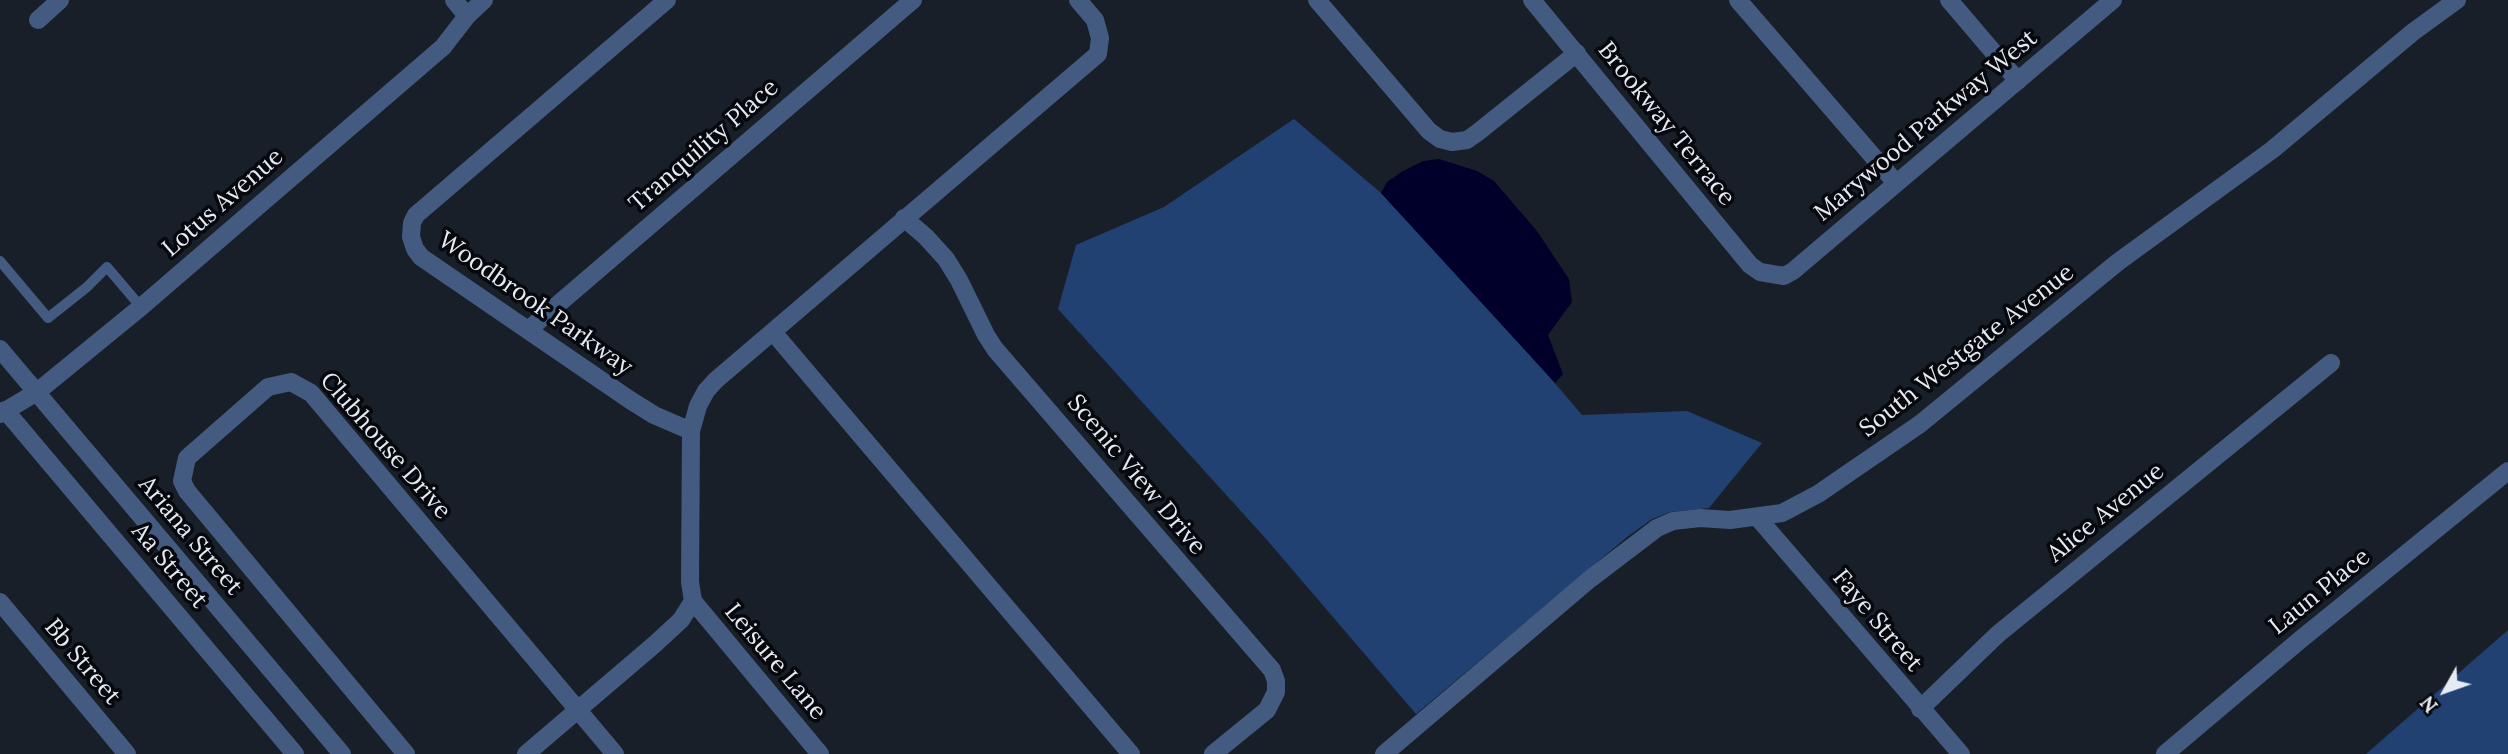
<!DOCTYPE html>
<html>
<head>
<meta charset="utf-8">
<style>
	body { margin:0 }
	#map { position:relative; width:2508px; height:754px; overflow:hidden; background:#181f29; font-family:Lora,serif }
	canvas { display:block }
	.north { position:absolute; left:2410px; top:656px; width:70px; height:70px; -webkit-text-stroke:5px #06080d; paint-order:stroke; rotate:230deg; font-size:19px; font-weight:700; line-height:28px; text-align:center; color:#e6eaf2 }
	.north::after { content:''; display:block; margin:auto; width:24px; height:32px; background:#e6eaf2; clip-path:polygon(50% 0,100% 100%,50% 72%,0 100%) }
</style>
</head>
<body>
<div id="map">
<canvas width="2508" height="754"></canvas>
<div class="north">N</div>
</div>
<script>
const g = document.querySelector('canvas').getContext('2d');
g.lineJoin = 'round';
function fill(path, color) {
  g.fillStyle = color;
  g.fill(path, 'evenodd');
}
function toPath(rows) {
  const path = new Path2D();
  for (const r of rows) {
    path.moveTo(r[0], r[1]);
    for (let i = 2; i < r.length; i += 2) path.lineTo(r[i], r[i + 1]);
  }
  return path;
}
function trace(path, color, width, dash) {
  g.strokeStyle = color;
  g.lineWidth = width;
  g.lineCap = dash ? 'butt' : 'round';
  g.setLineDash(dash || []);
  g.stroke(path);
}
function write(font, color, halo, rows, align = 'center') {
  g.font = font + ' Lora,serif';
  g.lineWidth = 7;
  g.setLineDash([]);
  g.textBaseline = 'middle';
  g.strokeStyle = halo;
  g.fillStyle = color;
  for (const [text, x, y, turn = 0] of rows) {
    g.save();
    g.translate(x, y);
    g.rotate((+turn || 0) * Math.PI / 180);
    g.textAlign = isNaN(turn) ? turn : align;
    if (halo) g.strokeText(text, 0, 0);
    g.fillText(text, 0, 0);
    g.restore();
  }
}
fill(toPath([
	[1294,119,1381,193,1535,360,1582,415,1687,411,1762,443,1709,508,1670,512,1652,519,1627,537,1416,714,1267,540,1058,309,1076,245,1164,207],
	[2508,630,2508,754,2366,754]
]), '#224173');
fill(toPath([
	[1439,159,1477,171,1494,181,1537,231,1569,279,1572,302,1548,335,1563,374,1555,383,1381,193,1387,182,1403,171,1423,161]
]), '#00002b');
trace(toPath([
	[0,261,48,318,87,287,107,267,141,307]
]), '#435b81', 10);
trace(toPath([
	[454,0,467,16],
	[667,0,416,215,412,223,411,237,415,249,421,257,630,400,654,415,691,431],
	[1317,0,1429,131,1440,139,1452,142,1467,140,1477,133,1577,53],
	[1532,0,1750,265,1760,272,1784,276,1793,271,2113,0],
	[1738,0,1896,183],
	[1949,0,2018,81],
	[38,20,60,0],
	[904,218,926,237,946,259,959,280,986,335,995,349,1272,670,1276,681,1276,692,1267,710,1213,754],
	[528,330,913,0],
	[773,332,1131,754],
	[5,410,295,754],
	[0,414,37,392,141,307,443,47,467,16,484,0],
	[1758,518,1961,754],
	[693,601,820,754],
	[0,602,127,754],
	[1920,709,1998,634,2331,363],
	[406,754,187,491,182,481,187,458,268,387,291,382,311,393,615,754],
	[526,754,655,644,681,620,693,601,690,582,691,431,698,406,706,391,716,380,1098,54,1100,38,1095,20,1078,0],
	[1384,754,1590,579,1657,528,1673,521,1700,518,1730,520,1782,513,1818,494,1920,424,2118,262,2272,150,2413,32,2457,0],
	[2165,754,2300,640,2508,471]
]), '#435b81', 18);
trace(toPath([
	[0,349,342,754]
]), '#435b81', 18);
write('24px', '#e6eaf2', '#06080d', [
	["Brookway Terrace",1666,124,51],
	["Marywood Parkway West",1926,126,-40],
	["Tranquility Place",704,146,-41],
	["Lotus Avenue",223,203,-41],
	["Woodbrook Parkway",535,304,35],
	["South Westgate Avenue",1967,351,-38],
	["Clubhouse Drive",385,446,49],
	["Scenic View Drive",1136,475,50],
	["Alice Avenue",2106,513,-39],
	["Ariana Street",190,536,50],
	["Aa Street",169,566,50],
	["Laun Place",2320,592,-39],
	["Faye Street",1877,621,50],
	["Bb Street",82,662,50],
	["Leisure Lane",775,662,50]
]);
</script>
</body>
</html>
